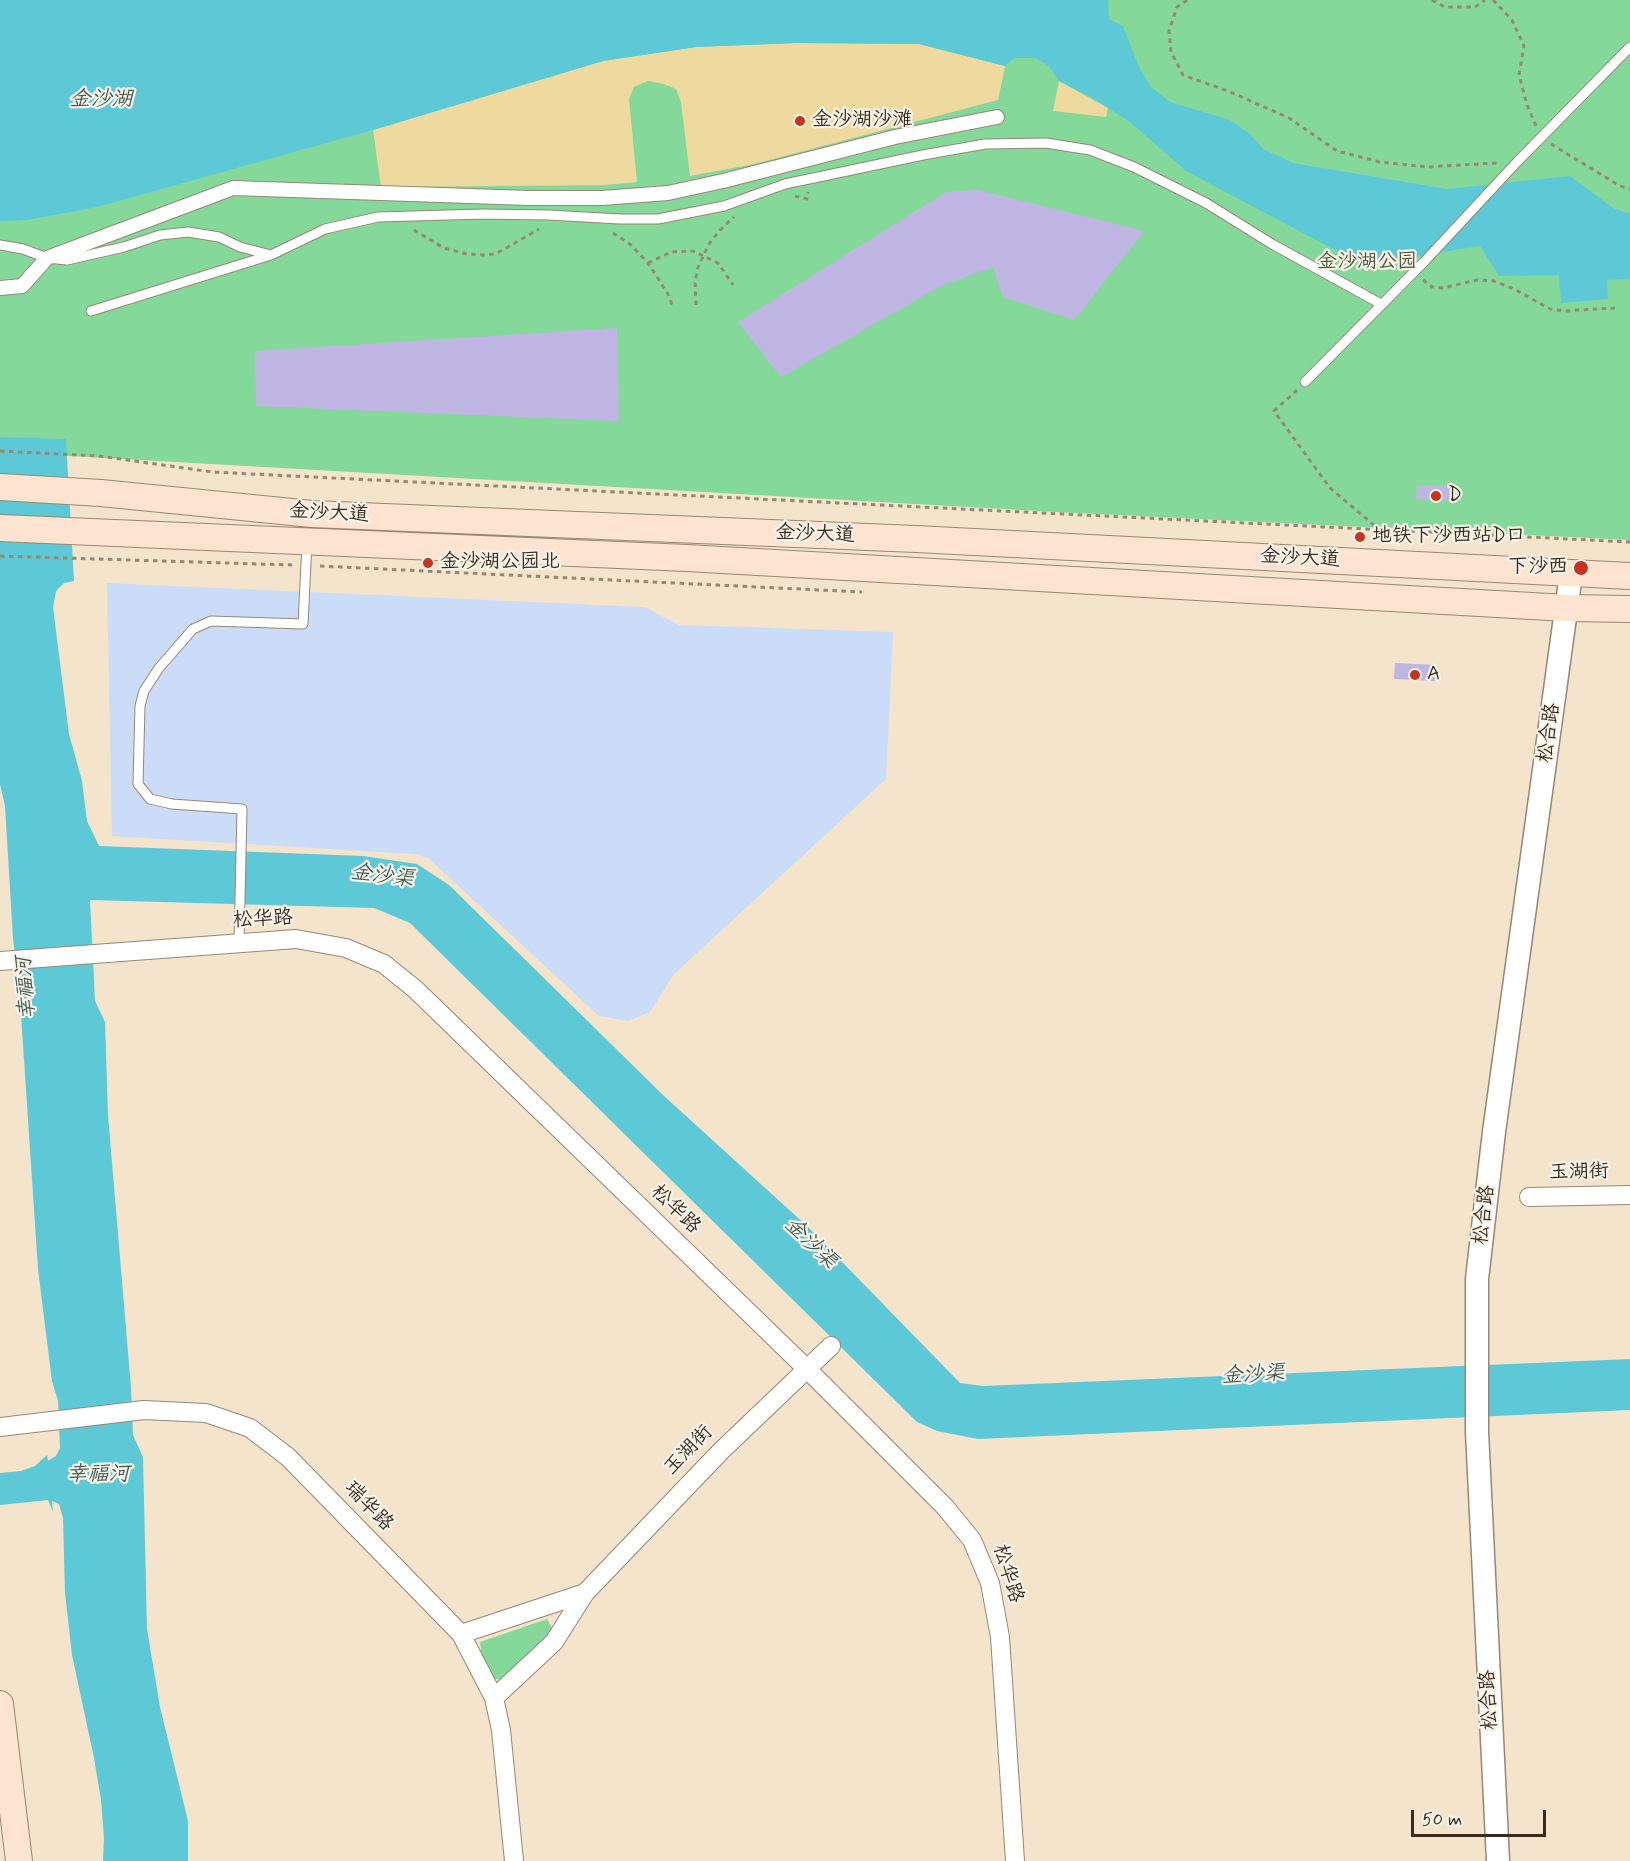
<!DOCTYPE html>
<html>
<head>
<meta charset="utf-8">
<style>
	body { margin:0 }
	#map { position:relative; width:1630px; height:1861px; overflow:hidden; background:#f3e4cb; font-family:Mynerve,sans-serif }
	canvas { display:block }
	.scale { position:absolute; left:1411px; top:1810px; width:135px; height:27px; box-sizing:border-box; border:3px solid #3b2a1e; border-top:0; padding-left:8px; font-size:18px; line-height:21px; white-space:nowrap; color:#3b2a1e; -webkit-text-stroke:4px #f7f3e8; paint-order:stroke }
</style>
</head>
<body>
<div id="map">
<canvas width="1630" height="1861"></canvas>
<div class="scale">50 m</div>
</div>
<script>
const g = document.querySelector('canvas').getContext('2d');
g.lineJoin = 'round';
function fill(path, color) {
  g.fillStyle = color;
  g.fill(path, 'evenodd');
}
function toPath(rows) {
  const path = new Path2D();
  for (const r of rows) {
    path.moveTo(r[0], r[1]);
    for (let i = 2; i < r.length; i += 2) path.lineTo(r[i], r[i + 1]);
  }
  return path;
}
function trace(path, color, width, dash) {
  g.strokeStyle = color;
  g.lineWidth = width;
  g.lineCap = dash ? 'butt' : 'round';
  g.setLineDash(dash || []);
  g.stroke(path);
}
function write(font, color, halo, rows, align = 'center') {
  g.font = font + ' Mynerve,"LXGW WenKai TC",sans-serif';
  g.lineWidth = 4.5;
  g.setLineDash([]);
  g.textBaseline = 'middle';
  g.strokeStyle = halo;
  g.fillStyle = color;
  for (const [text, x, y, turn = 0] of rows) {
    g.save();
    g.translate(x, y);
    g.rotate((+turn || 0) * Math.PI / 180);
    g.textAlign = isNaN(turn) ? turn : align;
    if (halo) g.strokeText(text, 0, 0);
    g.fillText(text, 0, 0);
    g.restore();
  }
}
fill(toPath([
	[107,583,644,607,679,625,893,632,886,779,674,974,650,1012,628,1021,599,1016,428,858,414,854,112,836]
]), '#cbdcf9');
fill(toPath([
	[0,0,1630,0,1630,540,1056,512,0,452],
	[547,1619,553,1630,504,1679,495,1679,482,1659,480,1642]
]), '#84d89a');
fill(toPath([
	[796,43,919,44,1005,66,998,100,754,164,690,176,681,102,676,89,664,84,648,81,634,87,629,99,637,182,605,185,381,187,373,130,603,61,696,47],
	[1059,81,1108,108,1106,117,1053,111]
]), '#eeda9e');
fill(toPath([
	[0,0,1108,0,1109,19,1123,26,1139,67,1150,86,1170,102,1230,120,1251,135,1263,149,1293,163,1447,189,1570,176,1613,208,1630,214,1630,279,1607,280,1608,299,1561,303,1559,275,1499,276,1480,246,1430,254,1367,267,1186,171,1130,122,1096,100,1059,81,1049,66,1035,58,1014,58,1005,66,919,44,796,43,696,47,603,61,373,130,97,207,27,220,0,221],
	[0,437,66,439,74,581,64,583,56,591,53,607,69,734,82,781,87,821,99,846,363,856,417,864,449,885,664,1096,808,1227,960,1383,983,1386,1630,1359,1630,1410,978,1439,937,1431,917,1422,410,923,374,908,90,900,95,1001,105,1022,108,1115,131,1388,133,1435,143,1457,147,1629,160,1707,188,1821,188,1861,103,1861,104,1838,101,1800,94,1758,72,1655,65,1593,63,1518,59,1504,52,1501,53,1512,48,1500,0,1505,0,1473,21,1471,35,1466,47,1455,48,1461,56,1456,60,1448,58,1401,52,1381,38,1269,19,985,13,939,5,806,0,784]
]), '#5dc9d7');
fill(toPath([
	[978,190,1144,231,1074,320,1003,297,993,267,941,286,781,377,738,322,946,192],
	[617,328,619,421,256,406,255,351],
	[1417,485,1455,486,1455,501,1416,499],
	[1395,663,1436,665,1435,681,1394,679]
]), '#bfb5e3');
const service = toPath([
	[0,245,23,249,47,258,67,260,124,247,160,235,188,232,219,237,240,247,271,255],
	[91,311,271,255,325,229,378,217,483,214,548,215,620,219,658,219,724,206,785,184,923,155,985,144,1046,143,1090,150,1134,167,1206,203,1272,244,1381,304],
	[1305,382,1424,262,1517,162,1630,47],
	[239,943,242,809,172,804,150,799,138,784,140,706,144,691,159,668,193,629,211,621,303,624,307,543]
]);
const pedestrian = toPath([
	[0,288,22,286,47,258,233,188,529,198,602,198,668,193,723,181,895,137,997,117]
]);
const minor = toPath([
	[0,961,296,939,346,948,384,964,415,989,807,1369,945,1507,972,1540,990,1583,1000,1637,1015,1861],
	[1529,1197,1630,1195],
	[0,1427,144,1410,206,1413,250,1428,288,1457,461,1634,494,1698,501,1730,514,1861],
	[461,1634,585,1593],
	[494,1698,554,1642,585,1593,721,1451,831,1346]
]);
const tertiary = toPath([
	[1498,1861,1477,1432,1477,1279,1494,1132,1571,574]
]);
const secondary = toPath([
	[0,487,101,493,312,514,916,539,1630,576],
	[0,528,687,558,1567,608,1630,609],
	[0,1704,19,1861]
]);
trace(service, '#978774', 11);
trace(pedestrian, '#978774', 16);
trace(minor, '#978774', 20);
trace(tertiary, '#978774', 25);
trace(secondary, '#978774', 28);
trace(toPath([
	[1187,0,1177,7,1169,31,1171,52,1183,75,1228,91,1289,118,1337,151,1380,162,1427,167,1497,163],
	[1432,0,1445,7,1475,7,1485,0],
	[1493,0,1512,20,1524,46,1519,75,1527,105,1536,126],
	[1551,144,1620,186,1630,189],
	[795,196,807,199,808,192],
	[414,230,444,248,467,254,483,255,494,254,503,250,539,229],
	[613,233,631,245,648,263,668,294,673,307],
	[648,263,671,252,693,251,718,263,733,285],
	[1423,280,1432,287,1443,288,1477,280,1494,281,1514,289,1550,309,1564,311,1615,308],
	[696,305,695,282,698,267,709,244,721,229,734,217],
	[1297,390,1274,411,1330,488,1375,526,1390,541],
	[0,451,99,456,212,472,1630,542],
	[0,556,292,565],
	[320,566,862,592]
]), '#978774', 3, [4.5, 4.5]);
trace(service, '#fff', 9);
trace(pedestrian, '#fff', 14);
trace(minor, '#fff', 18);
trace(tertiary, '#fff', 22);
trace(secondary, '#fde4d1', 26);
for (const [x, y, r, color] of [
	[800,121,6,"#c8321e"],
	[1436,496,6,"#c8321e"],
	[1360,537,6,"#c8321e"],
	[428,563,6,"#c8321e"],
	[1581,568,8,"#c8321e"],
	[1415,675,6,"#c8321e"]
]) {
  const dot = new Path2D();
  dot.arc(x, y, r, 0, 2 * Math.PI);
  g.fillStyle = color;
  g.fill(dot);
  trace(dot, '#f7f3e8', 2);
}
write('20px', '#3b2a1e', '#f7f3e8', [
	["金沙湖沙滩",812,121],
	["D",1448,496],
	["地铁下沙西站D口",1372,537],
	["金沙湖公园北",440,563],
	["下沙西",1568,568,"right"],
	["A",1427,675]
], 'left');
write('20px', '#4d563d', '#f7f3e8', [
	["金沙湖公园",1367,263]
]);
write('20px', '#3b2a1e', '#f7f3e8', [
	["金沙大道",329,514,3],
	["金沙大道",815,535,2],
	["金沙大道",1300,559,3],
	["松合路",1550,733,-82],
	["松华路",263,920,-3],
	["玉湖街",1579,1173,-1],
	["松华路",675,1210,44],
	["松合路",1485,1215,-83],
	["玉湖街",689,1451,-46],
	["瑞华路",368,1507,46],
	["松华路",1007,1574,73],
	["松合路",1490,1700,-93]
]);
write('italic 21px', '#455a56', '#f7f3e8', [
	["金沙湖",101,101],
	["金沙渠",382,877,7],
	["幸福河",27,988,-94],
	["金沙渠",810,1244,44],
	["金沙渠",1253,1376,-3],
	["幸福河",98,1476]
]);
</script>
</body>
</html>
